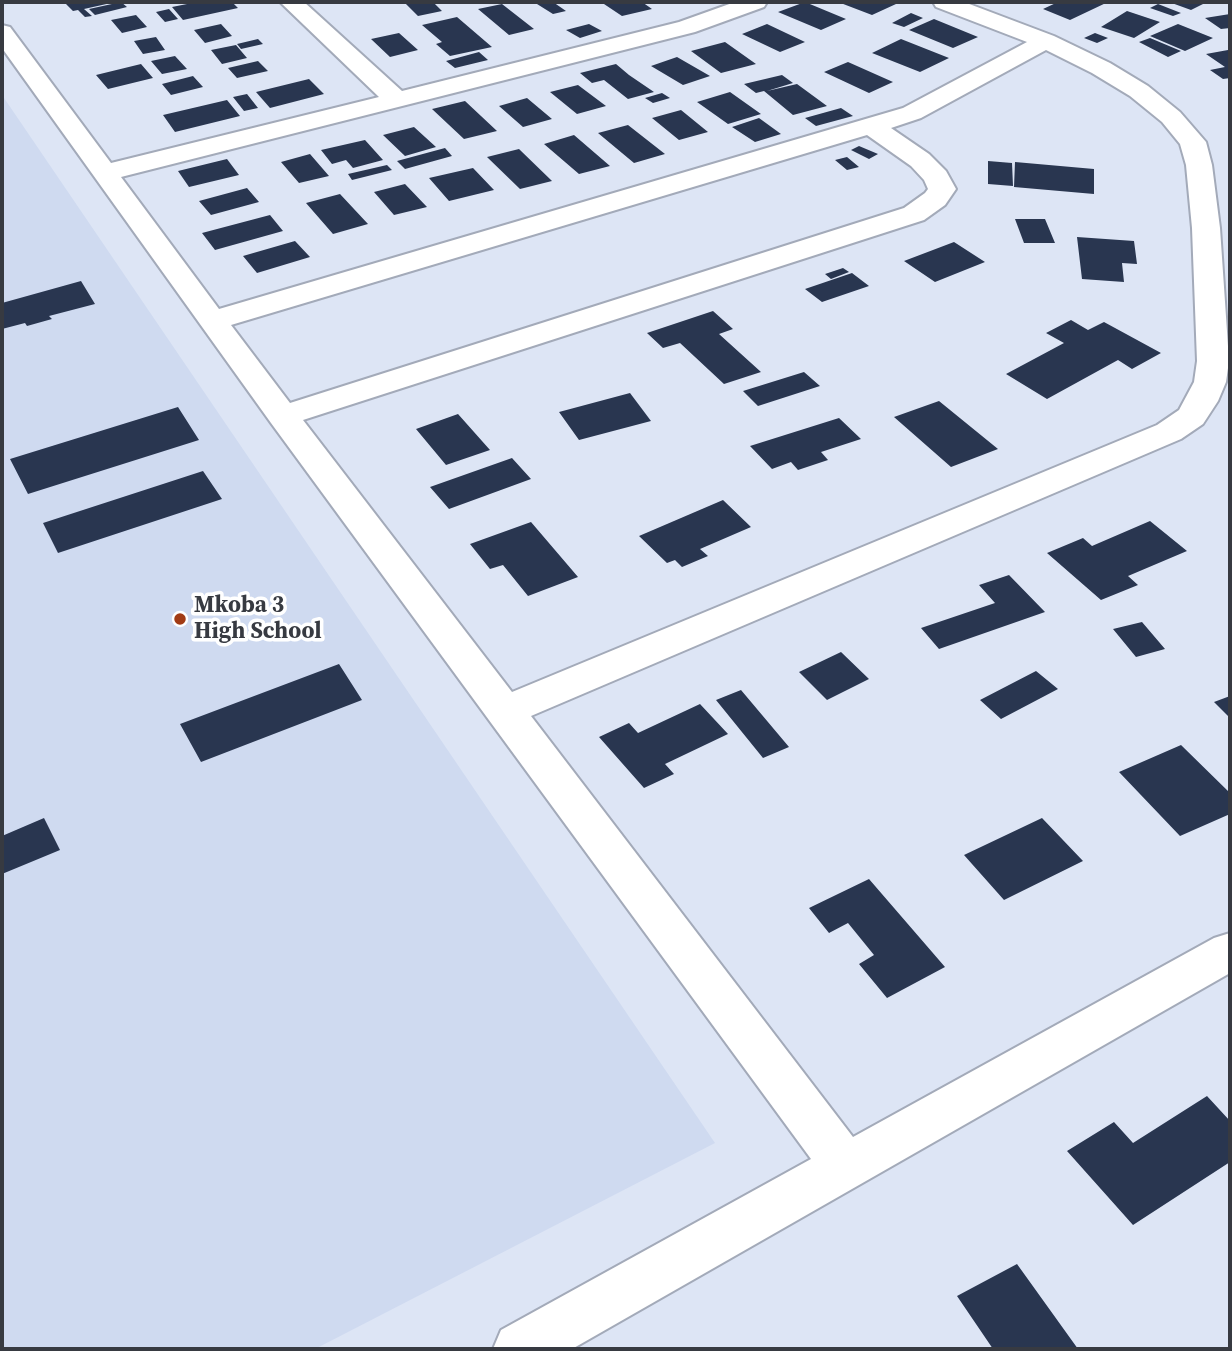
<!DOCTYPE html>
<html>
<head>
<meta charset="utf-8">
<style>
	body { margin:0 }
	#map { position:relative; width:1232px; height:1351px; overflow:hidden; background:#dde5f5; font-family:"Source Serif 4",serif }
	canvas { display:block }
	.frame { position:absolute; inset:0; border:4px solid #373a41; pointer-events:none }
</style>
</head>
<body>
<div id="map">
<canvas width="1232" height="1351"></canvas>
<div class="frame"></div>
</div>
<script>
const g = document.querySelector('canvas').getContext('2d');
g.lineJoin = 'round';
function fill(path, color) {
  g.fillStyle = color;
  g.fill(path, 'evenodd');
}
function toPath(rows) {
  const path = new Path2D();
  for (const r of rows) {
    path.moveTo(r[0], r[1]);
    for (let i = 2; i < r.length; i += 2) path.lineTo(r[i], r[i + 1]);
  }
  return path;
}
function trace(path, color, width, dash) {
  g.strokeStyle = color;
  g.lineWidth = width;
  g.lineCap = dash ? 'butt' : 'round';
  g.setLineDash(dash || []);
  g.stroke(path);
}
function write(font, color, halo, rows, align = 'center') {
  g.font = font + ' "Source Serif 4",serif';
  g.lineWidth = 7;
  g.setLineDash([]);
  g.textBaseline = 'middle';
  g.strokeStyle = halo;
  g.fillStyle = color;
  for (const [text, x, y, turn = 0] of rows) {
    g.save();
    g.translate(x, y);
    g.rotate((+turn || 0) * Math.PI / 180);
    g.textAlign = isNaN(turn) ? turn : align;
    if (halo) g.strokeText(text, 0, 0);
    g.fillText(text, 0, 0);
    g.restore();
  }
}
fill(toPath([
	[2,95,715,1143,315,1349,2,1349]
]), '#cfdaf0');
fill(toPath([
	[78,2,111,2,111,3,84,9,92,16,85,17,78,10,73,11,66,4],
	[121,2,127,7,95,15,89,9],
	[197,2,232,2,238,8,183,20,172,7],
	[412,2,433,2,442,11,418,16,405,3],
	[553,2,566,11,553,14,537,4],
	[601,2,642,2,652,9,622,16],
	[805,2,846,19,821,30,778,12],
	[838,2,890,2,896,4,872,15],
	[1058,2,1108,2,1070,20,1043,9],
	[1169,2,1200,2,1205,3,1191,10],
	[502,4,534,29,509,35,478,9],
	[1158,4,1181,13,1173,16,1150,8],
	[169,9,178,19,165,22,156,12],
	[1127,11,1160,22,1134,38,1101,27],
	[911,13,923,18,904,27,892,23],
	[1230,14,1230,28,1221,29,1205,18],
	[136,15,147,27,122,33,111,20],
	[457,17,492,47,450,56,436,44,442,42,422,25],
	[934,19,978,37,953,48,909,30],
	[221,24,232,36,205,43,194,30],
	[589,24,602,31,580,38,566,30],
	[767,24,805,42,780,52,742,34],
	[1178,24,1213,38,1185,51,1150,36],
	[399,33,418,50,390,57,371,39],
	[1095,33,1108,38,1097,43,1084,38],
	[156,37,165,50,143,54,134,41],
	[1150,38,1181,51,1168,57,1139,42],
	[258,39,263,44,241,49,237,44],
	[901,39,949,58,920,72,872,53],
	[725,42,756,64,721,73,691,51],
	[236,45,247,58,222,64,211,50],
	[1228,50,1230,51,1230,78,1223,79,1210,70,1225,67,1206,54],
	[479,52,488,60,455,68,446,61],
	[175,56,187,69,162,74,151,61],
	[677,57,710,76,683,85,651,66],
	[258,61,268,71,237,78,228,68],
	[848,62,893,82,869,93,824,72],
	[141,64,153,78,108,89,96,75],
	[616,64,629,75,654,92,628,99,604,80,592,83,580,73],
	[782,75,793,83,767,91,797,84,827,106,793,115,764,91,756,93,744,84],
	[193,76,203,87,171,95,162,84],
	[309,79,324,94,270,108,256,92],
	[578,85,606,106,577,114,550,92],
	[730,92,761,114,728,124,697,102],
	[662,93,670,98,653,103,645,98],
	[247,94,258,108,244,111,233,97],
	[527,98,552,119,523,127,499,106],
	[227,100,240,116,175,132,163,115],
	[465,101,497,131,464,139,432,109],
	[841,108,853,116,816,126,805,118],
	[681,110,708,132,679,140,652,118],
	[759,118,781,134,755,142,732,127],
	[628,125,665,154,634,163,598,133],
	[414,127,436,147,405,156,383,135],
	[574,135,610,166,579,174,544,144],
	[365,140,383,160,353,168,346,160,332,164,321,150],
	[859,146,878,154,869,159,851,150],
	[445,148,452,156,405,169,397,161],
	[519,149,552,181,520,189,487,157],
	[310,154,329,176,299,183,281,162],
	[847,157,859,167,847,170,835,160],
	[227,159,239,175,189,187,178,171],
	[988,161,1012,163,1013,186,988,184],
	[1015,162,1094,169,1094,194,1014,187],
	[387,165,392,170,352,180,348,174],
	[473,168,494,190,449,201,429,178],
	[405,184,427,207,394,215,374,192],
	[247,188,259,202,211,215,199,201],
	[340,194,368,224,333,234,306,203],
	[270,215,283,231,215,250,202,233],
	[1015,219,1045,219,1055,243,1024,243],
	[1077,237,1134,241,1137,264,1122,263,1124,282,1082,279],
	[295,241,310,257,257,273,243,256],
	[954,242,985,262,935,282,904,261],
	[843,268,849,272,831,279,825,274],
	[852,273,869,286,822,302,805,289],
	[81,281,95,304,49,316,52,319,27,326,25,323,2,329,2,303],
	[713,311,733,329,719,334,761,372,724,384,680,343,663,348,647,333],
	[1071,320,1088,330,1104,322,1161,353,1132,369,1118,360,1047,399,1006,374,1064,343,1046,333],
	[804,372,820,386,758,406,743,391],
	[630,393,651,421,579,440,559,412],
	[939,401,998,449,951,467,894,417],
	[178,407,199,440,28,494,10,459],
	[458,414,490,450,446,465,416,429],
	[839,418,861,439,821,452,828,460,798,470,791,462,772,469,750,446],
	[512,458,531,479,449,509,430,487],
	[203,471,222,499,58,553,43,523],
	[723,500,751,527,700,549,708,556,682,567,675,560,667,563,639,536],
	[1150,521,1187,551,1128,576,1138,585,1101,600,1047,553,1083,538,1092,546],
	[531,522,578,577,528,596,503,565,490,569,470,544],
	[1009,575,1045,612,939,649,921,628,995,603,979,585],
	[1142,622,1165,649,1136,657,1113,629],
	[841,652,869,679,827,700,799,672],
	[339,664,362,700,201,762,180,724],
	[1036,671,1058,689,1001,719,980,700],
	[741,690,789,747,763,758,716,700],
	[1230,696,1230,718,1214,702],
	[700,704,728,734,665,764,674,774,644,788,599,737,629,723,638,733],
	[1181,745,1230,793,1230,814,1180,836,1119,772],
	[44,818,60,850,2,874,2,836],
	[1042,818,1083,861,1004,900,964,855],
	[869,879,945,967,887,998,859,964,874,955,848,923,829,933,809,908],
	[1207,1096,1230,1121,1230,1162,1133,1225,1067,1151,1114,1122,1133,1143],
	[1017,1264,1078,1349,993,1349,957,1296]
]), '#293650');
const minor = toPath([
	[280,2,304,2,402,91,679,22,735,2,767,2,764,7,695,32,121,177,219,309,903,108,1027,42,936,7,933,2,964,2,1054,36,1110,63,1148,86,1180,112,1206,142,1212,165,1220,228,1229,361,1226,382,1218,401,1203,424,1181,439,531,716,853,1137,1214,938,1230,933,1230,973,572,1349,493,1349,501,1330,811,1159,271,423,2,48,2,25,10,27,111,163,379,97,280,2],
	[1046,50,1092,73,1130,96,1162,122,1180,144,1186,165,1192,228,1197,361,1194,382,1179,410,1157,425,512,692,303,420,924,220,945,205,956,189,946,171,929,154,891,128,921,118,1046,50],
	[867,135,911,166,924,180,928,189,925,193,904,208,290,403,231,325,867,135]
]);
trace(minor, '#a3aab9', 4);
fill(minor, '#fff');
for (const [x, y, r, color] of [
	[180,619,7,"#a13b15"]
]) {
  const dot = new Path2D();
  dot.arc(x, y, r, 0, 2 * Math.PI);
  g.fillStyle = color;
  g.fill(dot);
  trace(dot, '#fff', 2.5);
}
write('bold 23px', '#373a41', '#fff', [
	["Mkoba 3",194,606],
	["High School",194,632]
], 'left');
</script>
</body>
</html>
